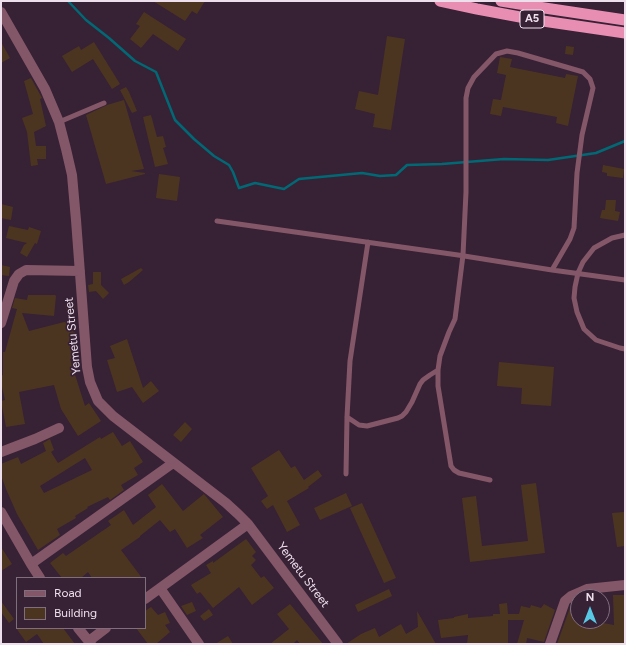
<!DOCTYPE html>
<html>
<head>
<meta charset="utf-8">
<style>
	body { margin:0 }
	#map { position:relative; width:626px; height:645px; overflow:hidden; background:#372135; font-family:Figtree,sans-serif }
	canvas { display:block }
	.frame { position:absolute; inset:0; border:2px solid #eedfec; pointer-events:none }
	.legend { position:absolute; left:16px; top:577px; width:130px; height:52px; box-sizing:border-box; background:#372135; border:1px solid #806d7e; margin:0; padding:5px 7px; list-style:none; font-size:12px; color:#eedfec }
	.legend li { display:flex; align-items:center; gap:8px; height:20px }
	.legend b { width:20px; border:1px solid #806d7e }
	.north { position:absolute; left:570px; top:589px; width:40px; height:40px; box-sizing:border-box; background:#372135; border:1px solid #806d7e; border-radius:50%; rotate:0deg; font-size:11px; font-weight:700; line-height:16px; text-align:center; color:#eedfec }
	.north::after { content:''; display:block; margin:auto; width:14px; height:18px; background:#58c8e4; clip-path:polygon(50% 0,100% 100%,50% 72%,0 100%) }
</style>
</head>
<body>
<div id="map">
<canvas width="626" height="645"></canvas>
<div class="frame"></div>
<ul class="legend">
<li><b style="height:5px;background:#845768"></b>Road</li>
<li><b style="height:11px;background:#4c3520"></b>Building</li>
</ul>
<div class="north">N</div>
</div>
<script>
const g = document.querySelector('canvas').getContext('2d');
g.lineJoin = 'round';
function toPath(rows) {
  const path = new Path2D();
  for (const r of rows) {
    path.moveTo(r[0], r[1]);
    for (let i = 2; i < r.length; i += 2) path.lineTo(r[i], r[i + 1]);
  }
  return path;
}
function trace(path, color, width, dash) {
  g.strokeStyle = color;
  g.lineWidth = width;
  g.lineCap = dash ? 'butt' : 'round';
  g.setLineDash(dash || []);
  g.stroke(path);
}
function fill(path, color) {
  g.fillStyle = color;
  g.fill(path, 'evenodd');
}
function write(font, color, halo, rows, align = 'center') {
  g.font = font + ' Figtree,sans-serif';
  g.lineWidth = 3.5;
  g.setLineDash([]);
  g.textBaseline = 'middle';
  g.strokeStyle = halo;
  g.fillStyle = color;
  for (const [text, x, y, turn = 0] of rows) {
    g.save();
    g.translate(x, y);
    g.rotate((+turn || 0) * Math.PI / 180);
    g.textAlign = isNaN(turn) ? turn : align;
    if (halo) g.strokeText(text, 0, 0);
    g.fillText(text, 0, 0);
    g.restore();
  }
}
trace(toPath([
	[68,1,86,20,109,38,135,61,156,72,175,120,194,139,214,156,229,165,233,172,239,188,255,183,284,189,299,179,362,173,380,176,396,175,407,165,442,164,504,159,548,160,596,153,625,141]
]), '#016975', 2.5);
fill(toPath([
	[153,1,205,1,197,14,192,11,185,21],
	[144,12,186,39,178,51,153,34,141,48,130,39,140,26,136,24],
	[387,36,405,39,391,130,373,127,375,114,355,109,359,91,378,95],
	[1,42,10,58,1,63],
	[94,42,120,84,112,89,93,59,72,72,62,56,79,46,81,50],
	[566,46,574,47,573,55,565,54],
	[500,57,512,59,510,67,565,78,566,74,578,76,568,126,556,123,557,117,503,107,501,116,490,114,493,99,501,100,506,75,497,73],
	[31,78,42,98,40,99,46,126,34,132,36,146,46,146,46,159,37,159,38,165,31,166,27,132,22,118,33,114,24,81],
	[126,87,129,92,137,111,132,113,120,90],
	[124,100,144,169,131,171,145,173,145,174,106,184,86,115,107,105],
	[151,115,157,137,163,136,166,147,163,148,168,164,155,167,143,117],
	[603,165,624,169,623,178,607,176,607,173,602,172],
	[159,174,180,177,177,201,156,198],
	[606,200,616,200,615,211,620,212,618,221,600,218,602,210,605,210],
	[1,204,13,207,11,220,1,218],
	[9,226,28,230,29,227,41,231,37,244,35,243,27,257,20,253,24,245,27,243,6,238],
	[1,265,10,267,9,276,1,275],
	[141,268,143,270,129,282,124,285,121,279],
	[93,272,101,272,101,285,109,293,103,299,96,291,89,292,88,285,93,284],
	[28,295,55,295,56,296,54,316,22,313,29,331,72,320,75,333,70,334,76,357,70,359,85,406,89,403,101,421,78,436,61,409,54,385,19,392,25,424,6,427,1,401,5,400,2,387,1,387,1,376,3,375,3,352,5,352,17,309,12,308,15,298,27,300],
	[75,303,75,311,74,311,75,317,68,317,65,304],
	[127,339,143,388,151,381,159,391,143,403,132,387,117,392,107,360,115,358,110,346],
	[499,362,554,367,551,406,521,404,522,388,497,386],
	[185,422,192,429,181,442,173,435],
	[113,432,122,446,130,441,143,462,134,468,138,475,121,485,124,490,110,500,108,497,87,507,88,508,75,516,76,518,57,529,60,535,38,550,17,514,6,489,1,475,1,464,18,457,21,464,46,451,43,443,50,439,54,450,51,452,58,463,100,437,101,439],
	[85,458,92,470,44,493,40,486],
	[279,450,291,468,295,466,304,480,318,470,322,476,308,487,309,488,287,501,300,525,287,532,273,505,267,509,261,501,268,496,251,468],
	[536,483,545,553,470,562,462,498,476,496,482,546,528,541,521,485],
	[162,484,183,511,204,494,223,517,200,535,203,538,187,548,175,529,170,532,160,520,140,536,140,537,121,550,142,578,92,578,88,572,81,578,62,578,50,563,63,553,66,556,111,525,108,521,124,510,133,525,156,507,148,495],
	[346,493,352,506,320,520,314,508],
	[362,503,396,578,384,583,350,508],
	[624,512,625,546,617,547,612,513],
	[246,539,256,552,252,556,256,560,251,565,261,578,264,576,274,588,252,605,239,587,213,608,200,592,197,594,191,585,211,573,206,565,213,561,213,563],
	[1,547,12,564,1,571],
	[389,589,392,596,358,612,355,605],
	[613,595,625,595,625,644,557,644,571,605,572,604,573,605,574,602,578,600,578,621,592,621,614,625],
	[1,601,14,619,9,623,1,612],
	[192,602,196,611,187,615,181,606],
	[507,603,508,614,519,614,521,606,530,608,531,605,541,608,544,604,555,610,544,642,527,638,526,644,517,644,524,620,508,620,508,644,467,644,468,635,441,638,438,620,454,618,454,617,468,614,468,618,493,616,493,614,500,614,499,604],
	[290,604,323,644,300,644,297,640,293,644,270,644,289,629,277,614],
	[151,607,158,615,165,612,170,623,165,625,170,632,156,644,148,644,136,628,145,628,145,611],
	[209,609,213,615,204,621,200,616],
	[417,611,436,644,346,644,361,634,375,628,379,637,401,624,406,634,418,627],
	[16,628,63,628,75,644,44,644,37,634,26,642],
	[228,636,233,644,215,644]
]), '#4c3520');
trace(toPath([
	[59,122,104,103],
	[217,221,458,255,552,270,625,280],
	[625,235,612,238,594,248,583,262,578,273,575,287,574,298,577,312,584,329,596,340,620,348,625,349],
	[347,417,359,425,367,426,398,418,402,416,406,412,412,402,420,384,423,380,430,375,438,370],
	[346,474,347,417,350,361,368,242],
	[490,480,459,473,454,470,451,466,438,386,438,370,440,356,449,332,455,319,463,255,466,192,466,98,468,88,474,77,496,54,507,51,518,53,583,72,590,79,593,88,582,135,577,173,574,228,570,239,552,270]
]), '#845768', 5);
trace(toPath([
	[1,12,45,89,59,122,66,149,72,175,76,220,87,367,90,382,98,401,113,416,226,503,238,514,248,524,338,644],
	[1,323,14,281,19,274,26,270,80,271],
	[1,452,35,439,59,428],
	[1,512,31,564,40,578],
	[31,564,173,463],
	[160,588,199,644],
	[145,599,248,524],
	[78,628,91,644],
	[89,641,106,628],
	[550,644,565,601,571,596,587,589,625,585]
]), '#845768', 10);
trace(toPath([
	[440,1,477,9,536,20,625,33],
	[501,1,538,7,625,20]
]), '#e88eb2', 11);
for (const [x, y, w] of [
	[532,19,24]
]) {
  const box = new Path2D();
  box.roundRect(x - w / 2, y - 9, w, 18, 3);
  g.fillStyle = '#372135';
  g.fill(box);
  trace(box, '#eedfec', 1);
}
write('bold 11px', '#eedfec', null, [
	["A5",532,19]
]);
write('12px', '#eedfec', '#372135', [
	["Yemetu Street",73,336,-96],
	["Yemetu Street",303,575,53]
]);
</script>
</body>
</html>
